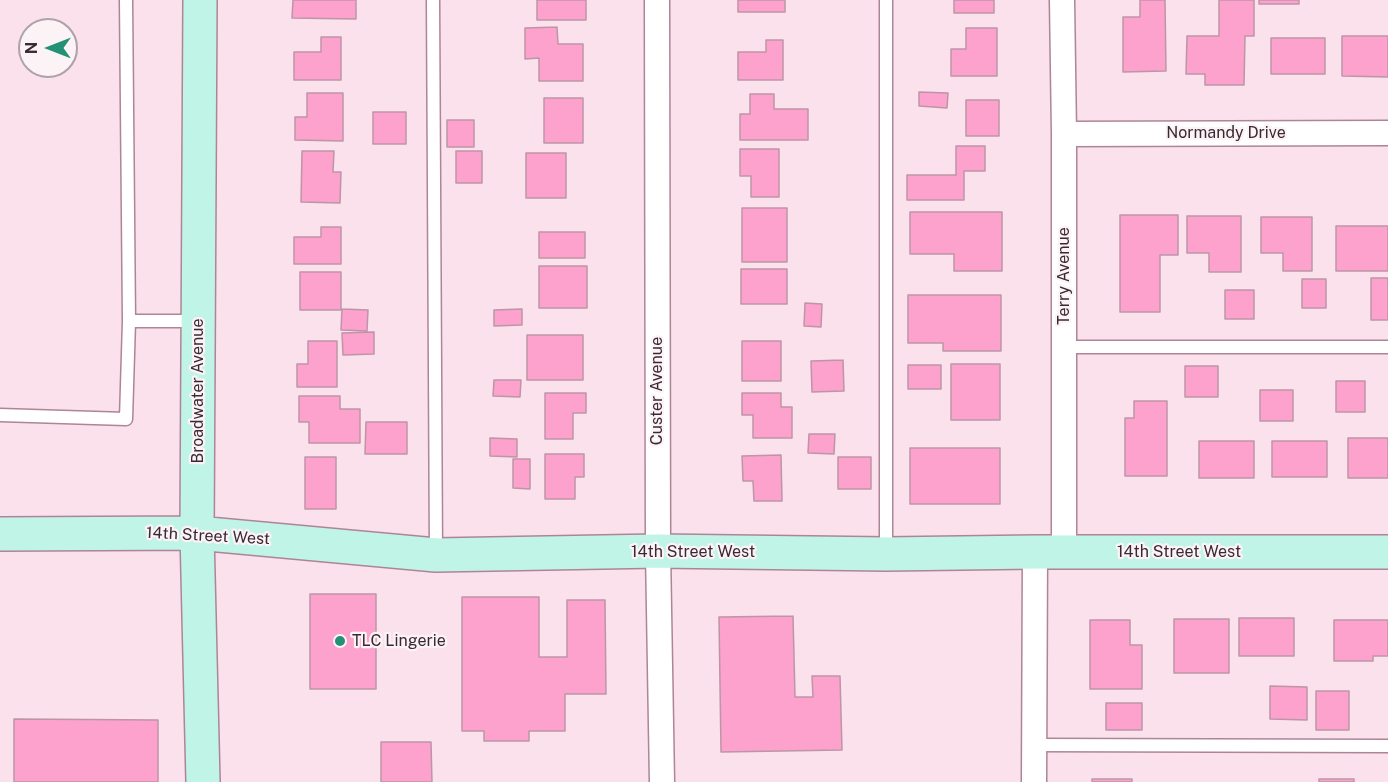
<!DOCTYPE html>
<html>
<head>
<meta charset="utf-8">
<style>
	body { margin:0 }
	#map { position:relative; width:1388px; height:782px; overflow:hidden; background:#fbe1ec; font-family:"Public Sans",sans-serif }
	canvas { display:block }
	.north { position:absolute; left:18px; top:18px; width:60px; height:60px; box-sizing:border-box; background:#fcf3f7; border:2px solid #aea2a8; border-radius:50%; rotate:270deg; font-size:16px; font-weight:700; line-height:24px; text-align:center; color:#3a2931 }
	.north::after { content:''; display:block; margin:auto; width:21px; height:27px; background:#239274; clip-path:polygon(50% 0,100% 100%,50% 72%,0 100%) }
</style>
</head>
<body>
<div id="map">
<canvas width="1388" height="782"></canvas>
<div class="north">N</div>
</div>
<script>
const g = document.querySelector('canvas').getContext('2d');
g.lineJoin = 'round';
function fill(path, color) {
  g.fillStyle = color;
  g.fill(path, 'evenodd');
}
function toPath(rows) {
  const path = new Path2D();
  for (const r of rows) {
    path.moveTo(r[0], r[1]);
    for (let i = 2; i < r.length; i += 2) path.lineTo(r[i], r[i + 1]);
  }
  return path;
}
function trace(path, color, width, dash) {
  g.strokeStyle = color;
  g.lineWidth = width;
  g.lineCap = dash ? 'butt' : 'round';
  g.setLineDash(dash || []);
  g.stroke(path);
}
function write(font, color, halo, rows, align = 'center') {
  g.font = font + ' "Public Sans",sans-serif';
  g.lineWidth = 4.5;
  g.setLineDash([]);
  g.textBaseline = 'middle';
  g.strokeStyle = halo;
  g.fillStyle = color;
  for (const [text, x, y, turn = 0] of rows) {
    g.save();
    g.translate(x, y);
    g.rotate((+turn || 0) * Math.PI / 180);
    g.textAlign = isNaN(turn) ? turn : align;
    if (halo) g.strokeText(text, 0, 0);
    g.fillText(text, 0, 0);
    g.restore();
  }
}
const building = toPath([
	[293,0,356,0,356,19,292,18,293,0],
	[537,0,586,0,586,20,537,20,537,0],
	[738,0,785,0,785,12,738,12,738,0],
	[954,0,994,0,994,13,954,13,954,0],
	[1140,0,1165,0,1166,71,1123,72,1123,17,1140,17,1140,0],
	[1219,0,1254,0,1254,36,1245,36,1244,85,1205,85,1205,74,1186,74,1187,36,1219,36,1219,0],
	[1259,0,1299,0,1299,4,1259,4,1259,0],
	[557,27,558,44,583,44,583,81,539,81,539,58,525,59,525,28,557,27],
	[966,28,997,28,997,76,951,76,951,49,966,49,966,28],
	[1342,36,1388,36,1388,77,1342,76,1342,36],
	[321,37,341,37,341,80,294,80,294,52,321,52,321,37],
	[1271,38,1325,38,1325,74,1271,74,1271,38],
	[766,40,783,40,783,80,738,80,738,52,766,52,766,40],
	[919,92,948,93,947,108,919,106,919,92],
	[307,93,343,93,343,141,295,140,295,117,307,117,307,93],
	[750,94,774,94,774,109,808,109,808,140,740,140,740,114,750,114,750,94],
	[544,98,583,98,583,143,544,143,544,98],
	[966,100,999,100,999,136,966,136,966,100],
	[373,112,406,112,406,144,373,144,373,112],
	[447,120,474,120,474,147,447,147,447,120],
	[956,146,985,146,985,171,964,171,964,200,907,200,907,175,956,175,956,146],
	[740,149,779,149,779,197,751,197,751,176,740,176,740,149],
	[302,151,334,151,333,172,341,172,340,203,301,202,302,151],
	[456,151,482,151,482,183,456,183,456,151],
	[526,153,566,153,566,198,526,198,526,153],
	[742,208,787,208,787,262,742,262,742,208],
	[910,212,1002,212,1002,271,954,271,954,254,910,254,910,212],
	[1120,215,1178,215,1178,255,1160,255,1160,312,1120,312,1120,215],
	[1187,216,1241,216,1241,272,1209,272,1209,253,1187,253,1187,216],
	[1261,217,1312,217,1312,271,1283,271,1283,253,1261,253,1261,217],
	[1336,226,1388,226,1388,271,1336,271,1336,226],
	[321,227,341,227,341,264,294,264,294,237,321,237,321,227],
	[539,232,585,232,585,258,539,258,539,232],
	[539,266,587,266,587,308,539,308,539,266],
	[741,269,787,269,787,304,741,304,741,269],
	[300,272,341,272,341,310,300,310,300,272],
	[1371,278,1388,278,1388,320,1371,320,1371,278],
	[1302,279,1326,279,1326,308,1302,308,1302,279],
	[1225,290,1254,290,1254,319,1225,319,1225,290],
	[908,295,1001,295,1001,351,943,351,943,343,908,343,908,295],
	[805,303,822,304,821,327,804,326,805,303],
	[342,309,368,310,367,331,341,330,342,309],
	[522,309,522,325,494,326,494,310,522,309],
	[374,332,374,354,343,355,342,333,374,332],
	[527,335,583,335,583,380,527,380,527,335],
	[308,341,337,341,337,387,297,387,297,364,308,364,308,341],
	[742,341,781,341,781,381,742,381,742,341],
	[843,360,844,391,812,392,811,361,843,360],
	[951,364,1000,364,1000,420,951,420,951,364],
	[908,365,941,365,941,389,908,389,908,365],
	[1185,366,1218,366,1218,397,1185,397,1185,366],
	[494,380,521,380,520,397,493,396,494,380],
	[1336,381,1365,381,1365,412,1336,412,1336,381],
	[1260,390,1293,390,1293,421,1260,421,1260,390],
	[545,393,586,393,586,413,573,413,573,439,545,439,545,393],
	[742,393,781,393,781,407,792,407,792,438,753,438,753,415,742,415,742,393],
	[299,396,340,396,340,409,360,409,360,443,309,443,309,422,299,422,299,396],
	[1134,401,1167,401,1167,476,1125,476,1125,418,1134,418,1134,401],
	[366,422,407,422,407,454,365,454,366,422],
	[809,434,835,434,834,454,808,453,809,434],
	[490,438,517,439,517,457,490,456,490,438],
	[1348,438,1388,438,1388,478,1348,478,1348,438],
	[1199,441,1254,441,1254,478,1199,478,1199,441],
	[1272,441,1327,441,1327,477,1272,477,1272,441],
	[910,448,1000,448,1000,504,910,504,910,448],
	[545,454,584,454,584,477,575,477,575,499,545,499,545,454],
	[781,455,782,501,754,501,753,481,743,481,742,456,781,455],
	[305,457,336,457,336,509,305,509,305,457],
	[838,457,871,457,871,489,838,489,838,457],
	[513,459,530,459,530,489,513,488,513,459],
	[310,594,376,594,376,689,310,689,310,594],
	[462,597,539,597,539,657,567,657,567,600,605,600,606,694,565,694,565,731,529,731,529,741,484,741,484,731,462,731,462,597],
	[793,616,795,697,813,697,812,676,840,676,842,750,721,752,719,617,793,616],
	[1239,618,1294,618,1294,656,1239,656,1239,618],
	[1174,619,1229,619,1229,673,1174,673,1174,619],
	[1090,620,1130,620,1130,645,1142,645,1142,689,1090,689,1090,620],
	[1334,620,1388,620,1388,656,1373,656,1373,661,1334,661,1334,620],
	[1270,686,1307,687,1307,720,1270,719,1270,686],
	[1316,691,1349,691,1349,730,1316,730,1316,691],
	[1106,703,1142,703,1142,730,1106,730,1106,703],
	[14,719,158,720,158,782,14,782,14,719],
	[381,742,431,742,432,782,381,782,381,742],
	[1092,779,1132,779,1132,782,1092,782,1092,779],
	[1319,779,1354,779,1354,782,1319,782,1319,779]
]);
fill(building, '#fca2cd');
trace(building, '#bd95a7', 1.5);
const lane = toPath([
	[126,0,129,321,197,321],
	[433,0,436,554],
	[886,0,886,554],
	[1064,347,1388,347],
	[0,415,126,419,129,321],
	[1034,745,1388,746]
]);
const street = toPath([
	[657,0,658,551,662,782],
	[1062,0,1064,134,1064,552],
	[1064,134,1388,133],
	[1034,782,1035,552]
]);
const secondary = toPath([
	[200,0,197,533,203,782],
	[0,534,197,533,436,555,658,551,886,554,1035,552,1388,552]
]);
trace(lane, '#ad8597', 15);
trace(street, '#ad8597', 27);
trace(secondary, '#ad8597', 36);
trace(lane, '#fff', 12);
trace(street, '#fff', 24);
trace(secondary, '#bff4e6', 33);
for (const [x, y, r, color] of [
	[340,641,6,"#239274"]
]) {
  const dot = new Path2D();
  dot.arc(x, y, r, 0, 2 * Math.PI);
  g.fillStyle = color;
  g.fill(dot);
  trace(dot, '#fcf3f7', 2);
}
write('16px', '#3a2931', '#fcf3f7', [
	["Normandy Drive",1226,133],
	["Terry Avenue",1064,276,-90],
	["Broadwater Avenue",198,391,-90],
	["Custer Avenue",657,391,-90],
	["14th Street West",208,536,3],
	["14th Street West",693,552],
	["14th Street West",1179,552]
]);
write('16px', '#3a2931', '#fcf3f7', [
	["TLC Lingerie",352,641]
], 'left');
</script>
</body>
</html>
